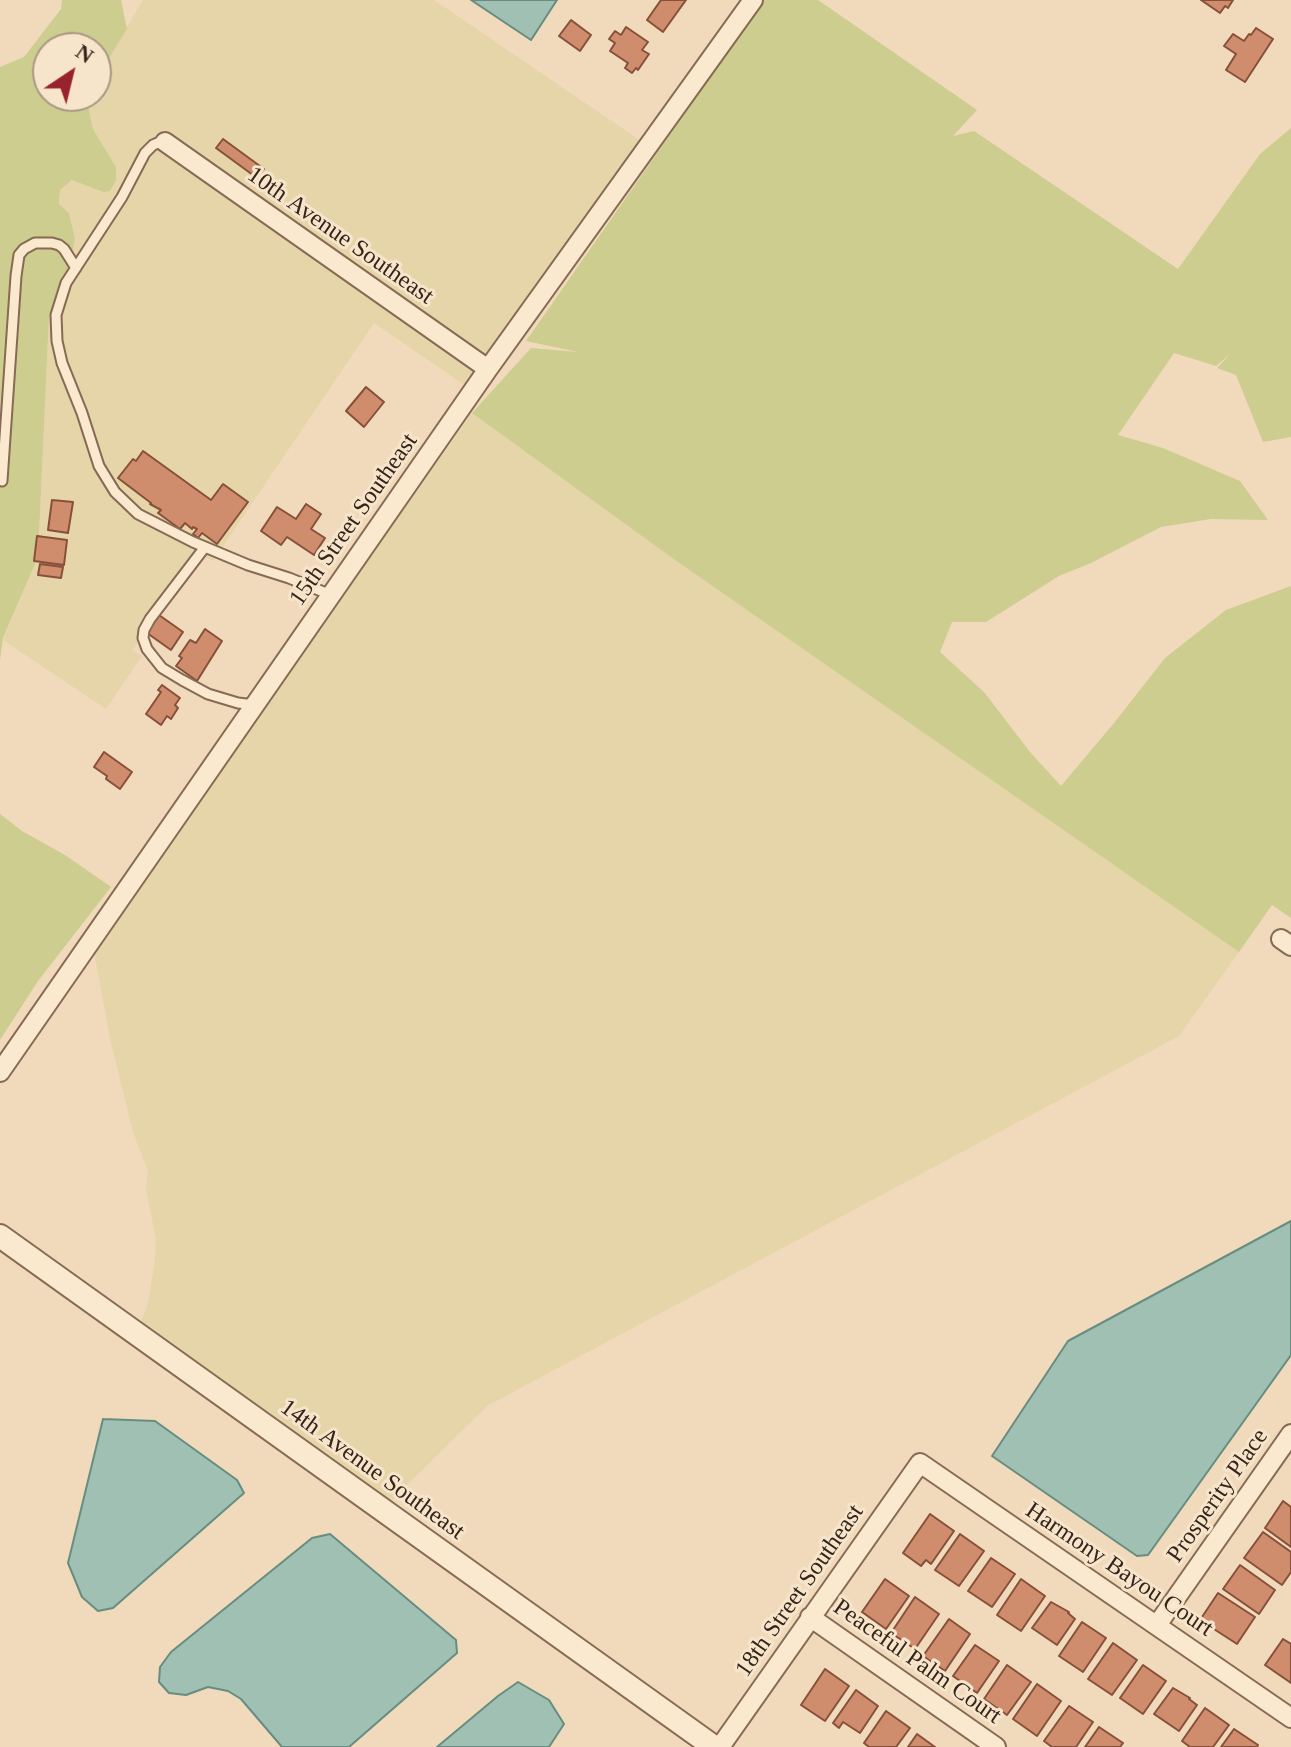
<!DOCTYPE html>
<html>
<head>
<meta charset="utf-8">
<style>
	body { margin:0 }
	#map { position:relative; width:1291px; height:1747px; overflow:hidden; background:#f0dabb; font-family:"Times New Roman",serif }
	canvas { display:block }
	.north { position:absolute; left:32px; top:32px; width:80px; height:80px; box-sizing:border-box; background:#f7e5cb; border:2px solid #a99884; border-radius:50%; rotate:35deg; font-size:22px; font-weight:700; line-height:32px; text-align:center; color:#35241a }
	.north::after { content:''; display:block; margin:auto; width:28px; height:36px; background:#99222f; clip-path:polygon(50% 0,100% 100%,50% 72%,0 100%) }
</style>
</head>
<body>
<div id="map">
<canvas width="1291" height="1747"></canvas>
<div class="north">N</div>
</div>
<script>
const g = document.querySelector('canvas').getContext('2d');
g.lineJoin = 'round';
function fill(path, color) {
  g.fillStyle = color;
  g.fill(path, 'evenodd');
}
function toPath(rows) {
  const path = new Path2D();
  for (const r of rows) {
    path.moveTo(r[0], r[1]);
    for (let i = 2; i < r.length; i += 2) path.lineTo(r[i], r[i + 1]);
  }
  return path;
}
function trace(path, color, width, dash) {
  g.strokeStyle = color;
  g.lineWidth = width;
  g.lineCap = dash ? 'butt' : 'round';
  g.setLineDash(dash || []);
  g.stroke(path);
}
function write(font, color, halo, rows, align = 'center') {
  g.font = font + ' "Times New Roman",serif';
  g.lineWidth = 6;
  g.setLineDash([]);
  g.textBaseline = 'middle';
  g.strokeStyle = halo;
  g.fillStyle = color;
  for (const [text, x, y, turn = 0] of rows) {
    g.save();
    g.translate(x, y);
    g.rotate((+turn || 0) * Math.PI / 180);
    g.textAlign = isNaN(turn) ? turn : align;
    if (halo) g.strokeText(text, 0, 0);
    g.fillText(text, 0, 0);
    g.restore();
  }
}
fill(toPath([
	[143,0,434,0,641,141,486,357,163,130,153,145,475,372,466,386,374,323,213,561,199,553,133,650,142,656,106,709,3,640,38,557,49,316,69,270,75,239,69,213,59,204,60,190,72,180,103,192,116,167,93,129,86,96,96,96,96,71,104,66],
	[472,413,675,560,1239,952,1179,1036,487,1406,389,1503,140,1324,148,1303,155,1260,156,1240,146,1189,148,1171,133,1132,111,1043,94,952,262,710]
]), '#e5d5a8');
fill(toPath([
	[62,0,121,0,127,29,104,66,96,71,96,48,48,48,48,96,86,96,93,129,116,167,116,180,110,191,103,192,72,180,60,190,59,204,69,213,75,239,69,270,49,316,38,557,3,638,0,660,0,67,24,57,61,9],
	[764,0,818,0,977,110,953,136,974,131,1178,269,1260,154,1291,128,1291,437,1263,442,1236,375,1217,368,1230,354,1216,366,1174,353,1118,435,1163,448,1240,481,1268,520,1211,519,1161,527,1091,563,1059,576,986,622,952,622,940,652,984,692,1030,752,1061,786,1114,723,1165,658,1226,610,1291,586,1291,918,1272,905,1239,952,675,560,472,413,531,348,578,352,526,341],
	[0,814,22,831,65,855,111,887,38,981,0,1040]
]), '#cdcd8f');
const water = toPath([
	[471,0,557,0,531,40,471,0],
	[1291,1221,1291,1355,1148,1555,1137,1556,992,1456,1068,1341,1291,1221],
	[103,1419,155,1421,237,1480,244,1493,113,1608,98,1611,82,1597,68,1563,103,1419],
	[330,1534,456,1640,457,1653,349,1747,282,1747,241,1699,228,1691,208,1687,186,1695,169,1693,159,1682,160,1667,171,1652,312,1538,330,1534],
	[518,1682,549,1700,564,1724,549,1747,437,1747,498,1696,518,1682]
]);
fill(water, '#9fc0b3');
trace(water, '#678d80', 2);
const building = toPath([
	[661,0,686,0,663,32,647,20,661,0],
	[1201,0,1233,0,1228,8,1225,6,1220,13,1201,0],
	[571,20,591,35,580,51,559,36,571,20],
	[626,27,648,42,642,50,649,54,638,70,636,68,632,73,625,68,628,63,610,51,615,43,609,39,615,31,621,35,626,27],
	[1256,28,1273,39,1245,82,1226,70,1236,54,1224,46,1233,34,1244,41,1249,34,1251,35,1256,28],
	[223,139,264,169,257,178,216,148,223,139],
	[366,387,384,402,364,427,346,411,366,387],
	[143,451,211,500,223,484,248,502,217,544,202,533,198,538,193,534,197,529,193,527,192,529,185,523,180,529,158,513,161,510,150,504,151,503,118,478,133,459,136,461,143,451],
	[52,500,73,502,68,533,48,530,52,500],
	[306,504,321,514,311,529,325,538,314,555,287,537,281,545,261,531,277,507,296,519,306,504],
	[37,536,67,540,64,565,34,561,37,536],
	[40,564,63,567,61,578,38,575,40,564],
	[159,615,183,632,171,650,147,633,159,615],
	[205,629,222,641,197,681,176,666,182,658,179,656,190,640,196,643,205,629],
	[162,685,180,698,175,705,178,708,171,719,167,716,161,725,146,714,161,692,158,690,162,685],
	[104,752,132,772,120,789,106,779,107,776,94,767,104,752],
	[1283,1501,1291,1507,1291,1547,1265,1528,1283,1501],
	[930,1514,954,1531,931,1564,926,1560,921,1566,903,1553,930,1514],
	[1263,1532,1291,1552,1291,1572,1282,1585,1244,1558,1263,1532],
	[960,1534,984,1551,959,1586,935,1570,960,1534],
	[991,1558,1015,1574,992,1607,968,1591,991,1558],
	[1240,1565,1275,1590,1259,1614,1223,1589,1240,1565],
	[885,1579,909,1596,886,1629,862,1612,885,1579],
	[1021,1579,1045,1596,1021,1631,997,1615,1021,1579],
	[1218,1593,1255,1617,1237,1644,1200,1620,1218,1593],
	[915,1597,939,1614,915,1649,891,1633,915,1597],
	[1051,1602,1069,1612,1068,1613,1075,1619,1057,1645,1032,1628,1051,1602],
	[949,1619,970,1634,945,1671,923,1656,949,1619],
	[1082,1622,1106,1638,1083,1672,1059,1656,1082,1622],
	[1283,1639,1291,1644,1291,1683,1265,1665,1283,1639],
	[1113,1643,1137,1660,1112,1695,1088,1679,1113,1643],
	[975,1645,999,1661,977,1693,953,1676,975,1645],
	[1007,1665,1031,1682,1007,1715,984,1699,1007,1665],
	[1143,1665,1166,1681,1143,1714,1120,1698,1143,1665],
	[825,1669,849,1686,825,1721,801,1705,825,1669],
	[1037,1684,1061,1701,1037,1736,1013,1719,1037,1684],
	[1173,1688,1190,1698,1189,1699,1197,1705,1179,1731,1154,1714,1173,1688],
	[856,1690,878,1706,860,1733,843,1722,839,1728,833,1723,856,1690],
	[1069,1706,1093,1722,1076,1747,1052,1747,1044,1741,1069,1706],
	[1205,1708,1229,1725,1213,1747,1190,1747,1182,1741,1205,1708],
	[886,1711,910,1728,896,1747,869,1747,864,1743,886,1711],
	[1099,1727,1123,1743,1120,1747,1085,1747,1099,1727],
	[1234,1729,1258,1745,1257,1747,1221,1747,1234,1729],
	[917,1734,935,1747,908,1747,917,1734]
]);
fill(building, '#d08d6e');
trace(building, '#875039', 2);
const service = toPath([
	[165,142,160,142,153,145,145,153,122,197,66,283,56,315,57,341,62,363,82,413,99,466,115,492,138,514,193,542,248,565,289,578,331,595],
	[2,481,16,276,19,255,24,249,35,243,52,243,59,245,64,249,76,268],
	[205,547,150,619,144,630,143,638,147,649,162,668,182,680,208,694,238,703,255,705]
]);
const minor = toPath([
	[165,142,488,369],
	[1281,939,1291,946],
	[0,1072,488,369,753,0],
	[810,1617,996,1747],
	[1157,1625,1291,1434],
	[720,1747,920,1463,1291,1718]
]);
const tertiary = toPath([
	[0,1236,714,1747]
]);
trace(service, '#876a54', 13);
trace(minor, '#876a54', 22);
trace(tertiary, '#876a54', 26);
trace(service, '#fae9ce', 9);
trace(minor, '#fae9ce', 18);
trace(tertiary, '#fae9ce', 22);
write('24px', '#35241a', '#f7e5cb', [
	["10th Avenue Southeast",340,236,35],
	["15th Street Southeast",354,520,-55],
	["14th Avenue Southeast",372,1470,36],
	["Prosperity Place",1218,1496,-55],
	["Harmony Bayou Court",1119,1570,34],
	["18th Street Southeast",800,1591,-55],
	["Peaceful Palm Court",917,1662,35]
]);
</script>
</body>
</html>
